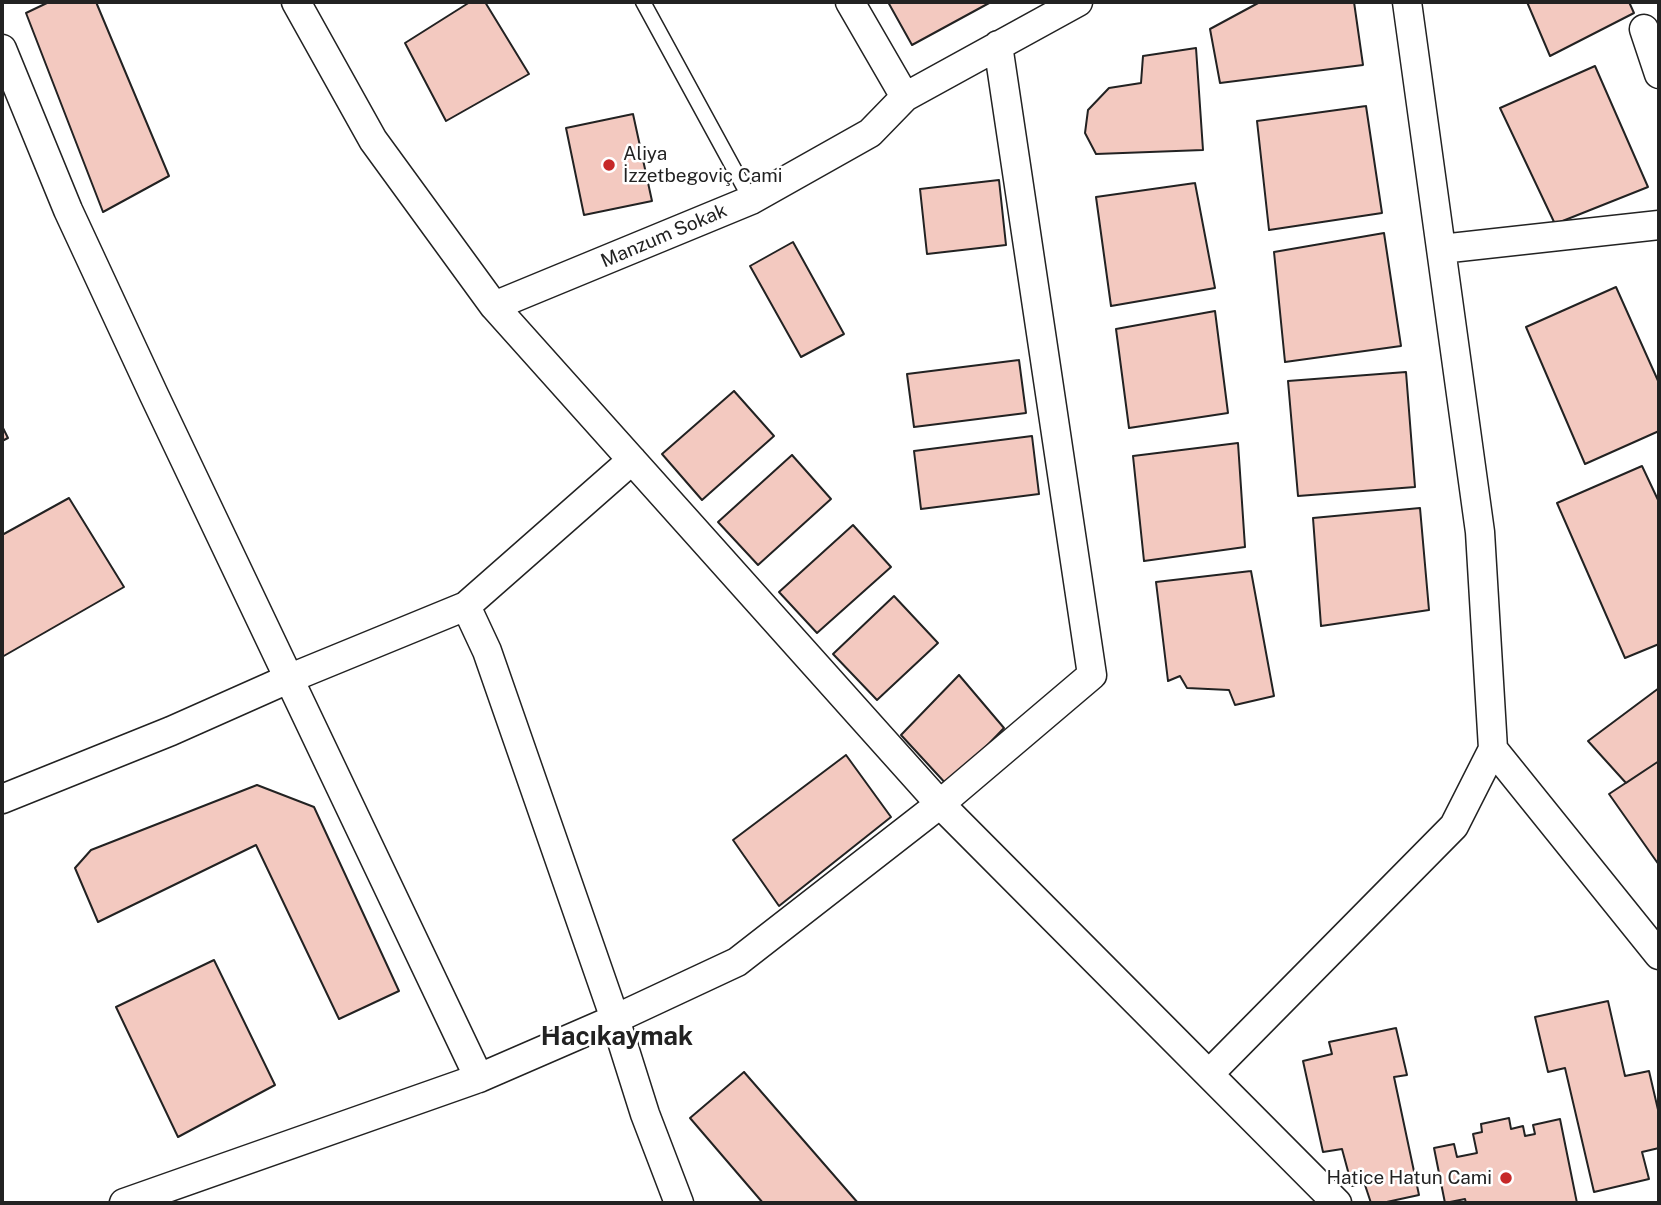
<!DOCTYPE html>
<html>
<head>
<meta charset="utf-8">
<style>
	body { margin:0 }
	#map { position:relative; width:1661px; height:1205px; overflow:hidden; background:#fff; font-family:"Public Sans",sans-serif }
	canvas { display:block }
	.frame { position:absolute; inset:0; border:4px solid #222; pointer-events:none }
</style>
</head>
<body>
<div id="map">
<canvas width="1661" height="1205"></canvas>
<div class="frame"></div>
</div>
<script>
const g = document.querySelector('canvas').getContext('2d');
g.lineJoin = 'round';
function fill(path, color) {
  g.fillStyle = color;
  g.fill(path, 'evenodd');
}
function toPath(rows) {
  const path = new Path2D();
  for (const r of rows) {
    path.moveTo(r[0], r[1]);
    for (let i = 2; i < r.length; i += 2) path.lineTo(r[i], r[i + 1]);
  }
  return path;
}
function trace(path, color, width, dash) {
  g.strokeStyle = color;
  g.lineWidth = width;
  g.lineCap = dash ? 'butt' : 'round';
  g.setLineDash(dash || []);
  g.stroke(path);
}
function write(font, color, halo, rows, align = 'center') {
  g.font = font + ' "Public Sans",sans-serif';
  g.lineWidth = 5;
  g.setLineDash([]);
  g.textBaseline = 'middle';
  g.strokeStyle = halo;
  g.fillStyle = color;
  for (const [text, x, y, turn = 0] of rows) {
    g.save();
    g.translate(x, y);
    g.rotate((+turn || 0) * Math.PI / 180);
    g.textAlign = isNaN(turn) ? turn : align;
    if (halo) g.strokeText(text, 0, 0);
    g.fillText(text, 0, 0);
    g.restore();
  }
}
const building = toPath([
	[49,2,96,2,169,176,103,212,26,13,49,2],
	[470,2,485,2,529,74,446,121,405,43,470,2],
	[888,2,991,2,912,45,888,2],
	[1260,2,1354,2,1363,65,1220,83,1210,29,1260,2],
	[1527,2,1629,2,1634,13,1550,56,1527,2],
	[1196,48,1203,150,1096,154,1085,133,1088,110,1109,88,1141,83,1143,56,1196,48],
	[1595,66,1648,187,1555,224,1500,108,1595,66],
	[1366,106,1382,213,1269,230,1257,121,1366,106],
	[633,114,652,201,584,215,566,128,633,114],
	[999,180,1006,245,927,254,920,189,999,180],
	[1195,183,1215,288,1111,306,1096,197,1195,183],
	[1384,233,1401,346,1285,362,1274,252,1384,233],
	[793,242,844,334,801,357,750,266,793,242],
	[1616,287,1659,383,1659,431,1585,464,1526,327,1616,287],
	[1215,311,1228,413,1129,428,1116,329,1215,311],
	[1019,360,1026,413,914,427,907,374,1019,360],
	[1406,372,1415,487,1298,496,1288,381,1406,372],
	[734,391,774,436,702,500,662,454,734,391],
	[2,426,8,438,2,441,2,426],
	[1032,436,1039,494,921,509,914,451,1032,436],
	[1238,443,1245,547,1144,561,1133,456,1238,443],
	[792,455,831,499,758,565,718,522,792,455],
	[1642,466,1659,502,1659,644,1625,658,1557,503,1642,466],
	[69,498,124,587,2,657,2,535,69,498],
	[1420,508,1429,610,1321,626,1313,518,1420,508],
	[853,525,891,567,817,633,779,592,853,525],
	[1251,571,1274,696,1235,705,1229,690,1187,688,1180,676,1168,681,1156,582,1251,571],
	[894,596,938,643,877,700,833,654,894,596],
	[959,675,1004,728,948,786,901,735,959,675],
	[1659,688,1659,761,1626,783,1588,741,1659,688],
	[846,755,891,817,779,906,733,840,846,755],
	[1659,761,1659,865,1609,794,1659,761],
	[257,785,314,807,399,991,339,1019,256,845,98,922,75,868,91,850,257,785],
	[214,960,275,1085,178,1137,116,1007,214,960],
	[1608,1001,1625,1076,1649,1071,1659,1114,1659,1148,1642,1152,1649,1179,1594,1192,1565,1068,1548,1072,1535,1017,1608,1001],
	[1396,1028,1407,1075,1394,1077,1419,1195,1382,1203,1371,1203,1364,1182,1352,1186,1342,1149,1323,1152,1303,1061,1332,1054,1329,1042,1396,1028],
	[744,1072,858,1203,763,1203,690,1118,744,1072],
	[1509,1118,1511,1129,1523,1126,1525,1136,1535,1134,1533,1125,1560,1119,1577,1203,1466,1203,1465,1199,1445,1203,1434,1148,1454,1144,1457,1157,1477,1153,1473,1134,1482,1132,1481,1124,1509,1118]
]);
fill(building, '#f3c9c0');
trace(building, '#222', 2);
const lane = toPath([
	[643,2,751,200]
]);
const street = toPath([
	[296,2,373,140,494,306,940,804,1337,1203],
	[850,2,905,97],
	[1644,29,1659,74],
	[2,49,68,210,154,395,479,1078],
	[1441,249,1659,225],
	[494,306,751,200,870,133,905,97,1078,2],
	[466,606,487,651,615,1019,645,1114,679,1203],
	[1493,749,1659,955],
	[2,799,171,731,288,679,466,606,632,460],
	[1209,1074,1454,826,1493,749,1480,532,1407,2],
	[124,1203,479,1078,615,1019,737,962,940,804,1092,675,998,45]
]);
trace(lane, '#222', 17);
trace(street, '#222', 31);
trace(lane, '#fff', 14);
trace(street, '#fff', 28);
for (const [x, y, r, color] of [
	[609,165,7,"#c62828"],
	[1506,1178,7,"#c62828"]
]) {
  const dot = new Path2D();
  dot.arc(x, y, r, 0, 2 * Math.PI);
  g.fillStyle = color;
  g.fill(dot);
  trace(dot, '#fff', 2.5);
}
write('19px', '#222', '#fff', [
	["Aliya",623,154],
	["İzzetbegoviç Cami",623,176],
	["Hatice Hatun Cami",1492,1178,"right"]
], 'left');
write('19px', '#222', '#fff', [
	["Manzum Sokak",664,236,-23]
]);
write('bold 26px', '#222', '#fff', [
	["Hacıkaymak",617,1037]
]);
</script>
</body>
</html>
